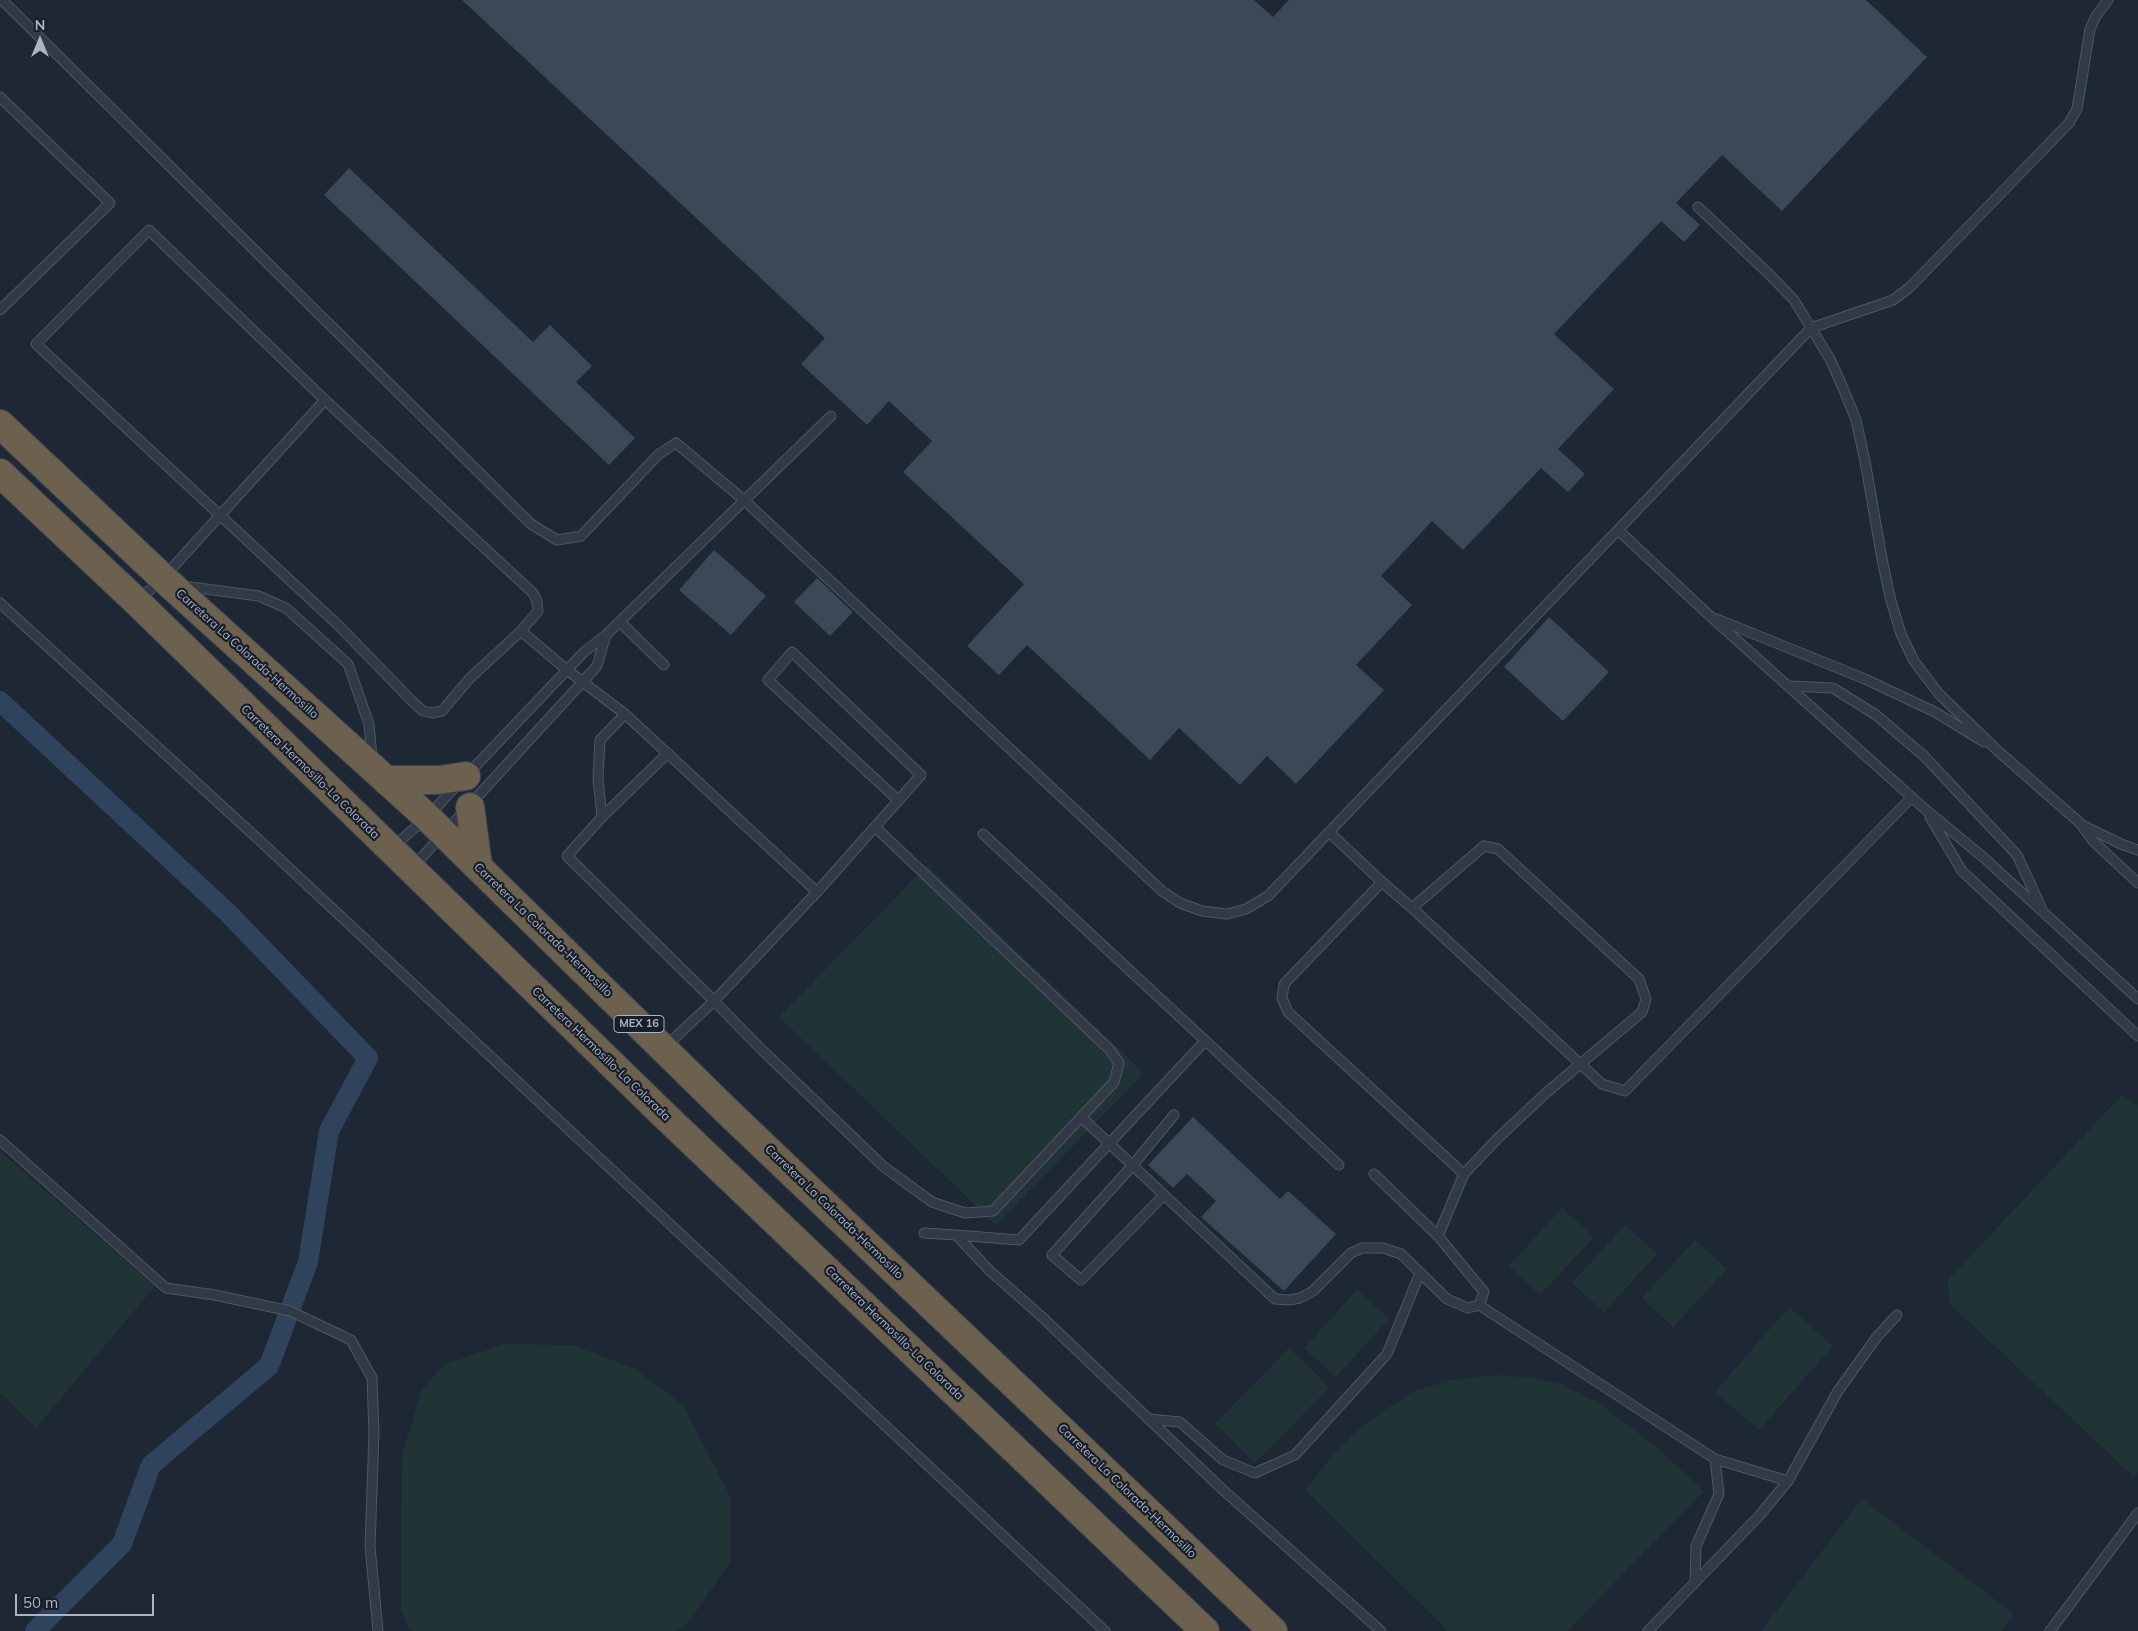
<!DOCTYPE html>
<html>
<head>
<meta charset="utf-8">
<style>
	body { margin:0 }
	#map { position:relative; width:2138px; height:1631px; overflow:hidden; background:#1e2835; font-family:Mulish,sans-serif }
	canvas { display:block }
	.north { position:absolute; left:15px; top:15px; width:50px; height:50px; -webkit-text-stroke:4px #171f2a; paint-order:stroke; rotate:0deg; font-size:14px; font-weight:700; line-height:20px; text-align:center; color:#aab4c3 }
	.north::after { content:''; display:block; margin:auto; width:18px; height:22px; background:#aab4c3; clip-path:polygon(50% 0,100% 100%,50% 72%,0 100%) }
	.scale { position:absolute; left:15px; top:1594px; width:139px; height:22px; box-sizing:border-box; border:2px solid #aab4c3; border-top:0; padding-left:6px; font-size:15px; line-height:18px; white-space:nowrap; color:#aab4c3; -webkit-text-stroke:4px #171f2a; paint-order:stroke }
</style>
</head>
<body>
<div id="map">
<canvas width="2138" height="1631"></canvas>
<div class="north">N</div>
<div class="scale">50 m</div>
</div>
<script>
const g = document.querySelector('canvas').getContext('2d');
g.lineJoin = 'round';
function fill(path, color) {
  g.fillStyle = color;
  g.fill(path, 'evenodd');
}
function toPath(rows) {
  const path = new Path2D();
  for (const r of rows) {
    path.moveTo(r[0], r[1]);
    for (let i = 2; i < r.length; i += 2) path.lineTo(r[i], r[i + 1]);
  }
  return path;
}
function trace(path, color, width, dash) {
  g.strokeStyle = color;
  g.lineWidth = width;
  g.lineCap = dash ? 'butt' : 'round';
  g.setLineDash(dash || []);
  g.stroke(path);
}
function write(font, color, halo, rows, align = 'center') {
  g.font = font + ' Mulish,sans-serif';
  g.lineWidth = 4.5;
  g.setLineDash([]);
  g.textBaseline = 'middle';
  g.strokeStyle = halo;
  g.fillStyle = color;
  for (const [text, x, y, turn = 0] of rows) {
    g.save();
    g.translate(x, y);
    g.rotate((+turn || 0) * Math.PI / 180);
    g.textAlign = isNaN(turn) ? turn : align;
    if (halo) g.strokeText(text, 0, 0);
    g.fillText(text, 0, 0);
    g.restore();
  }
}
fill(toPath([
	[927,865,1144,1073,996,1225,779,1017],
	[2122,1095,2138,1105,2138,1472,2134,1477,1949,1303,1948,1280],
	[0,1151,155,1286,36,1428,0,1393],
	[1562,1208,1594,1237,1540,1295,1509,1266],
	[1625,1225,1657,1254,1604,1312,1572,1283],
	[1695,1240,1727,1269,1673,1327,1642,1298],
	[1357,1290,1389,1319,1336,1377,1304,1348],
	[1789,1307,1833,1346,1759,1430,1715,1392],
	[505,1344,573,1345,635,1369,683,1405,730,1496,730,1562,689,1622,675,1631,410,1631,401,1610,402,1454,422,1390,443,1365],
	[1289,1348,1330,1387,1255,1463,1215,1424],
	[1496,1375,1534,1378,1560,1384,1600,1404,1655,1446,1704,1491,1567,1631,1448,1631,1306,1490,1331,1457,1353,1434,1383,1411,1415,1391,1450,1380],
	[1862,1499,2014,1614,2001,1631,1761,1631]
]), '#203436');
trace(toPath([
	[0,701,228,913,368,1058,329,1131,308,1262,269,1366,151,1465,122,1544,35,1631]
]), '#30435d', 20);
fill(toPath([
	[462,0,1254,0,1273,17,1289,0,1866,0,1927,57,1782,211,1722,155,1676,203,1700,225,1684,242,1661,221,1554,334,1614,389,1558,449,1585,474,1568,492,1541,468,1463,550,1432,521,1381,576,1412,605,1356,665,1384,690,1296,784,1267,756,1240,785,1179,728,1150,760,1027,645,999,675,967,646,1024,584,903,472,932,441,889,401,867,425,801,364,825,338],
	[349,168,533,342,550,325,592,366,576,382,635,438,609,465,324,195],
	[714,550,766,596,731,635,679,590],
	[817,578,853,612,830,636,794,602],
	[1549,617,1609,672,1563,721,1504,667],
	[1193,1117,1280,1199,1288,1191,1336,1234,1284,1291,1201,1217,1216,1201,1187,1174,1173,1188,1148,1165]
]), '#3b4858');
const lane = toPath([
	[2,0,531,524,557,540,581,536,659,454,676,443,745,501,1162,891,1180,903,1202,911,1227,914,1246,909,1268,896,1811,328,1893,300,1909,288,2069,123,2077,109,2090,29,2096,16,2108,0],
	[0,97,110,203,0,310],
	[1698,207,1769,274,1794,300,1830,359,1843,388,1856,420,1865,461,1882,559,1891,601,1901,634,1914,661,1939,694,1998,751,2080,823,2093,841,2138,883],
	[149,230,325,400,533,593,537,601,538,611,521,631,470,678,442,711,432,713,423,711,412,701,338,625,36,344,149,230],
	[1618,530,1710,616,1926,810,1983,857,2138,999],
	[183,586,259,596,286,608,348,664,369,724,372,757],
	[140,599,163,578,325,400],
	[0,603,258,839,1105,1631],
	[1717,619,1865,679,1935,712,1984,742],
	[620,622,664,665],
	[521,631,567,670,625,714,817,892],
	[606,635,831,416],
	[1788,686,1833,688,1876,715,1924,756,2017,855,2041,907],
	[625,714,600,740,598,779,602,817,567,856,714,1001,817,892,921,775,792,652,768,680,898,800],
	[602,817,668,753],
	[1930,817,1962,871,2138,1036],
	[2082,825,2121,844,2138,850],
	[1329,832,1382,882],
	[983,834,1339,1165],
	[392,848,427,817,458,784],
	[412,868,597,666,606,635,584,652,467,775],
	[1412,908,1602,1084,1625,1091,1912,797],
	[665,1047,714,1001,762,1050,884,1167,932,1202,965,1213,993,1211,1114,1082,1119,1063,1110,1050,875,827],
	[1081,1117,1275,1299,1289,1300,1300,1298,1313,1291,1351,1253,1362,1248,1383,1248,1401,1254,1447,1299,1468,1308,1479,1305,1484,1292,1438,1236,1464,1174,1498,1138,1546,1093,1642,1012,1646,999,1639,979,1498,849,1484,846,1412,908,1382,882,1284,984,1282,998,1288,1012,1464,1174],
	[0,1140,166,1288,215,1295,290,1311,351,1340,372,1378,374,1433,370,1546,378,1631],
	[1374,1174,1438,1236],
	[1164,1195,1081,1280,1052,1255,1132,1166,1174,1115],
	[924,1233,956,1235,990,1271,1041,1316,1222,1489,1381,1631],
	[956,1235,1019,1240,1205,1041],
	[1479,1305,1715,1459,1788,1481],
	[1149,1419,1180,1422,1223,1460,1255,1473,1295,1455,1387,1354,1420,1273],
	[1695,1582,1696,1546,1719,1494,1715,1459],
	[1648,1631,1759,1516,1788,1481,1838,1391,1876,1338,1897,1315],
	[2050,1631,2138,1513]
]);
const highway = toPath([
	[0,424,163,578,427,817,730,1114,1273,1631],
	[0,473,137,602,663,1114,1205,1631],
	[386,780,439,780,466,776],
	[470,807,478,866]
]);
trace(lane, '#4e5764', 11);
trace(highway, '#3c4450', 30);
trace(lane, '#313a46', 9);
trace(highway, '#6c604e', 28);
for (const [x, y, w] of [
	[639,1024,50]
]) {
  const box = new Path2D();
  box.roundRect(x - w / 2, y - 8.5, w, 17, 4);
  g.fillStyle = '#171f2a';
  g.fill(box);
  trace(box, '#aab4c3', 1);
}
write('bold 11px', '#aab4c3', null, [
	["MEX 16",639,1024]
]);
write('12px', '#aab4c3', '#171f2a', [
	["Carretera La Colorada-Hermosillo",247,654,42],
	["Carretera Hermosillo-La Colorada",310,772,44],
	["Carretera La Colorada-Hermosillo",543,930,44],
	["Carretera Hermosillo-La Colorada",601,1054,44],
	["Carretera La Colorada-Hermosillo",834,1212,44],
	["Carretera Hermosillo-La Colorada",894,1333,44],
	["Carretera La Colorada-Hermosillo",1127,1491,44]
]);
</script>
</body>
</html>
